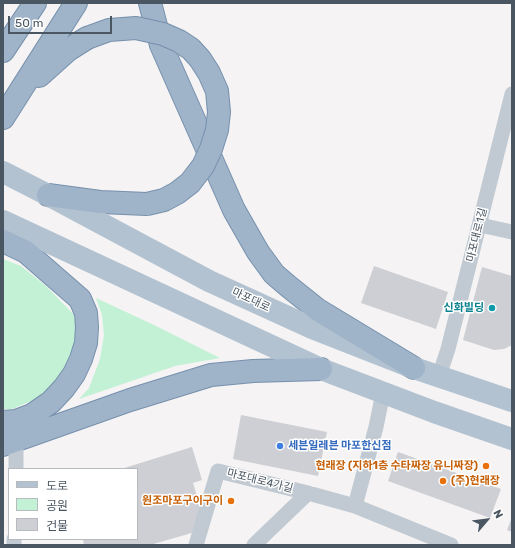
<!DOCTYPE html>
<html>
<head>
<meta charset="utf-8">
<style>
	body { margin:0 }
	#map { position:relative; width:515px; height:548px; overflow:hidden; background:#f5f3f3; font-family:Rubik,"Noto Sans KR",sans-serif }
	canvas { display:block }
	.frame { position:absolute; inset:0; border:4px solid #4a5661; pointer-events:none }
	.legend { position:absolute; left:8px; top:468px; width:130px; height:72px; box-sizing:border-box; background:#fff; border:1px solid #b7bbc0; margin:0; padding:5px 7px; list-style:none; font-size:12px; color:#4a5661 }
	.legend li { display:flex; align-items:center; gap:8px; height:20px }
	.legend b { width:20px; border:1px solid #b7bbc0 }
	.north { position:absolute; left:467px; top:500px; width:40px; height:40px; -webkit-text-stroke:3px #fff; paint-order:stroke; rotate:62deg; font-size:11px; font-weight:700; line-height:16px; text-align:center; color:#4a5661 }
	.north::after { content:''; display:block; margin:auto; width:14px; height:18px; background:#4a5661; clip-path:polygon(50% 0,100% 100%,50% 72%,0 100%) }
	.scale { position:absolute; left:8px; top:16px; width:104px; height:18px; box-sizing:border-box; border:2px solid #4a5661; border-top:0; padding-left:5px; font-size:12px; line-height:14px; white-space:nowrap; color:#4a5661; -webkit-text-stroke:3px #fff; paint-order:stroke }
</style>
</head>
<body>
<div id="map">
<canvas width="515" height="548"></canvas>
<div class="frame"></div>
<ul class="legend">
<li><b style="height:5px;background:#b3c2d1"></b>도로</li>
<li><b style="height:11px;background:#c3f1d5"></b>공원</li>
<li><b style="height:11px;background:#cdcfd5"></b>건물</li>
</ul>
<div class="north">N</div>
<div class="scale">50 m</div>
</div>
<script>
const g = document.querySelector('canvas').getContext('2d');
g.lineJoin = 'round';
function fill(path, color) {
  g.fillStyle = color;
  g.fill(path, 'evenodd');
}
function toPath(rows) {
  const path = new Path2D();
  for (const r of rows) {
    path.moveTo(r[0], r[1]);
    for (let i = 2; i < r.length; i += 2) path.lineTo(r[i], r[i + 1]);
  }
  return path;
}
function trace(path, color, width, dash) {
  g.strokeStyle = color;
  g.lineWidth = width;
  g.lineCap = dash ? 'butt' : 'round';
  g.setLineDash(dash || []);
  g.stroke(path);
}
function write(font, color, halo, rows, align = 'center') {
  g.font = font + ' Rubik,"Noto Sans KR",sans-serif';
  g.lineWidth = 3;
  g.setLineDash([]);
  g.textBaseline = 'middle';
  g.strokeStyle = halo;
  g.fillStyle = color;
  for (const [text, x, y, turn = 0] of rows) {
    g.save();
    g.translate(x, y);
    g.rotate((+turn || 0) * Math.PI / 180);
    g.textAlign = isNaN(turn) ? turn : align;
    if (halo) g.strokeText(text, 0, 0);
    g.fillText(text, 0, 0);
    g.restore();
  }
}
fill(toPath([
	[3,259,21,266,46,286,79,320,80,342,58,384,36,399,12,409,3,409],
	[96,298,154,325,220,358,175,366,79,399,89,388,100,359,104,335,102,315]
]), '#c3f1d5');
fill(toPath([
	[374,266,448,292,436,329,361,303],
	[482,267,512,276,512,345,504,349,494,350,463,340],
	[241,415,327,432,318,476,233,459],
	[192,447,202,480,193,483,201,509,195,532,150,545,84,545,83,539,137,539,137,469,121,469],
	[398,452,501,489,490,518,388,481],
	[512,517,512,532,507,530]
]), '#cdcfd5');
const trunk = toPath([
	[150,3,161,45,234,210,258,252,274,274,288,286,318,310,414,368],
	[3,51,35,3],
	[39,76,68,50,87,38],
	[3,118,76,3],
	[48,195,100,202,147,204],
	[3,241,26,252,80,299,86,313,87,327,86,343,81,359,74,374,64,388,51,402,32,415,16,421,3,422],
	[3,445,130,400,211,375,253,371,321,369]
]);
trace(trunk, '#7690ad', 24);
trace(toPath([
	[480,225,512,232],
	[439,376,448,349,512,94],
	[16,469,16,440],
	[355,506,376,427,383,393],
	[14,545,14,539],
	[196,545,218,471,308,493,355,506,451,545],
	[254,545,308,493]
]), '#c1cad2', 15);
trace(toPath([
	[3,172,48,195,209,281,312,328,414,368,512,401],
	[3,221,321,369,434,412,512,439]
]), '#b3c2d1', 22);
trace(trunk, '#9fb4c9', 22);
const trunkBridge = toPath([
	[87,38,109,30,136,28,163,34,179,41,191,49,200,59,209,73,217,91,219,112,217,130,211,149,203,166,190,183,177,193,164,200,147,204]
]);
trace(trunkBridge, '#7690ad', 24, []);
trace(trunkBridge, '#9fb4c9', 22);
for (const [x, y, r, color] of [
	[492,308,4,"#0f9aa8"],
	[280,446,4,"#3f7fe0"],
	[486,466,4,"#e8710a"],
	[443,481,4,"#e8710a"],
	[231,501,4,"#e8710a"]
]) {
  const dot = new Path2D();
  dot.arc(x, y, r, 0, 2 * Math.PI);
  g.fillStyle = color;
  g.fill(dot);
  trace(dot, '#fff', 1.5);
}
write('11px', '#4a5661', '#fff', [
	["마포대로1길",477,235,-76],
	["마포대로",251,300,25],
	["마포대로4가길",260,481,14]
]);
write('bold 11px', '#0d838f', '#fff', [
	["신화빌딩",484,308]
], 'right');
write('bold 11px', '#366cbe', '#fff', [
	["세븐일레븐 마포한신점",288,446]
], 'left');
write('bold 11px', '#c56008', '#fff', [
	["현래장 (지하1층 수타짜장 유니짜장)",478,466],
	["(주)현래장",451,481,"left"],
	["원조마포구이구이",223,501]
], 'right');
</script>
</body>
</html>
